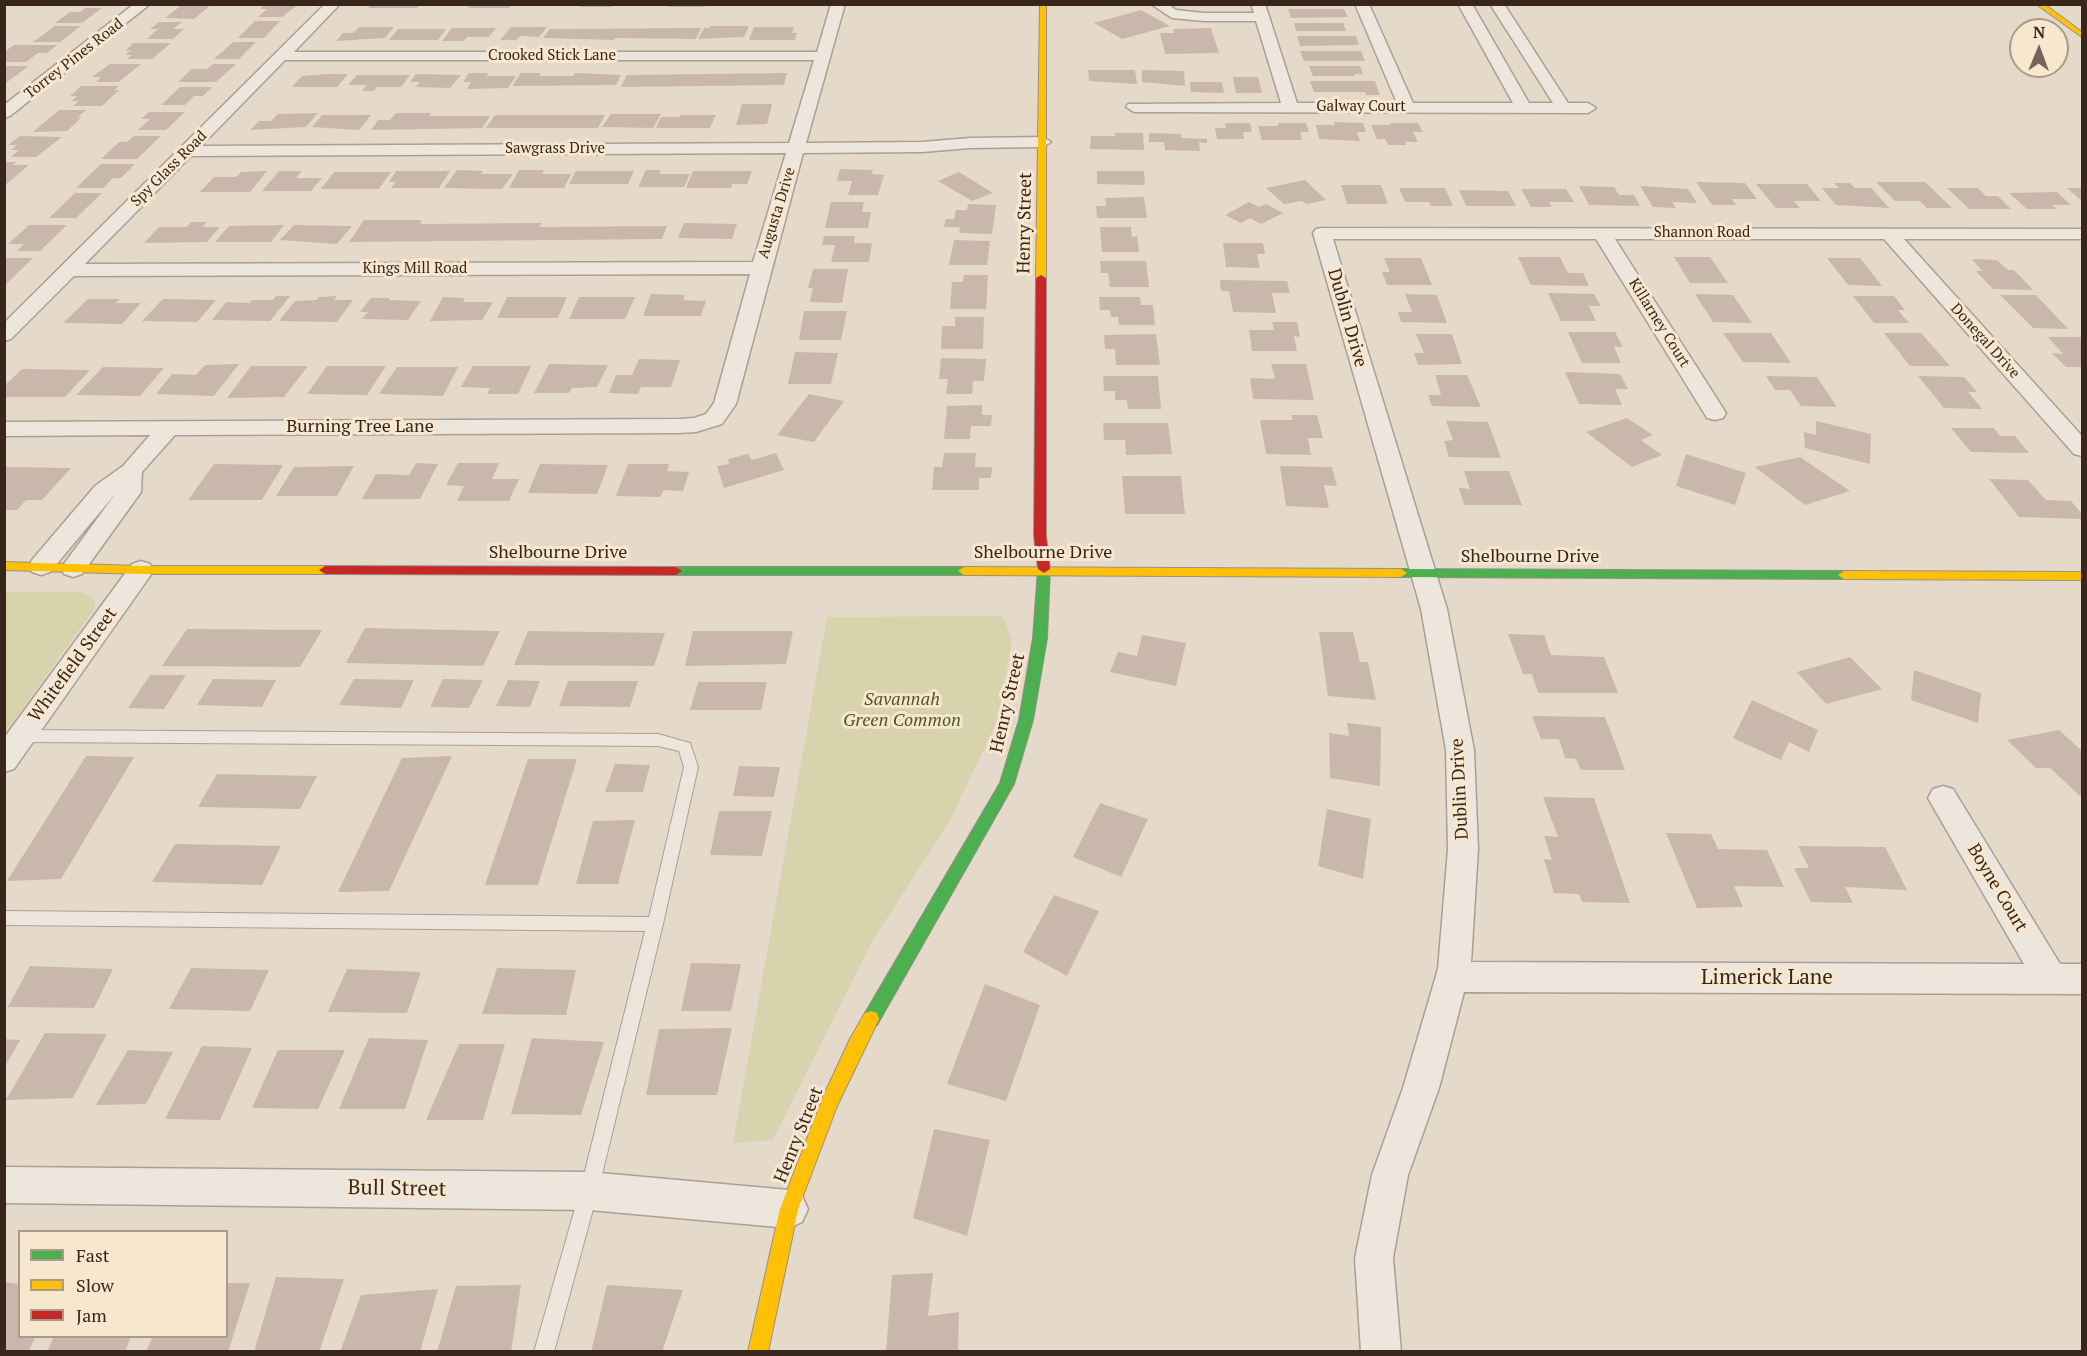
<!DOCTYPE html>
<html>
<head>
<meta charset="utf-8">
<style>
	body { margin:0 }
	#map { position:relative; width:2087px; height:1356px; overflow:hidden; background:#e5daca; font-family:"PT Serif",serif }
	canvas { display:block }
	.frame { position:absolute; inset:0; border:6px solid #38261c; pointer-events:none }
	.legend { position:absolute; left:18px; top:1230px; width:210px; height:108px; box-sizing:border-box; background:#f7e7cf; border:2px solid #ab9a87; margin:0; padding:8px 10px; list-style:none; font-size:18px; color:#38261c }
	.legend li { display:flex; align-items:center; gap:12px; height:30px }
	.legend b { width:30px; border:2px solid #ab9a87 }
	.north { position:absolute; left:2009px; top:18px; width:60px; height:60px; box-sizing:border-box; background:#f7e7cf; border:2px solid #ab9a87; border-radius:50%; rotate:1deg; font-size:16px; font-weight:700; line-height:24px; text-align:center; color:#38261c }
	.north::after { content:''; display:block; margin:auto; width:21px; height:27px; background:#756559; clip-path:polygon(50% 0,100% 100%,50% 72%,0 100%) }
</style>
</head>
<body>
<div id="map">
<canvas width="2087" height="1356"></canvas>
<div class="frame"></div>
<ul class="legend">
<li><b style="height:8px;background:#4caf50"></b>Fast</li>
<li><b style="height:8px;background:#ffc107"></b>Slow</li>
<li><b style="height:8px;background:#c62828"></b>Jam</li>
</ul>
<div class="north">N</div>
</div>
<script>
const g = document.querySelector('canvas').getContext('2d');
g.lineJoin = 'round';
function fill(path, color) {
  g.fillStyle = color;
  g.fill(path, 'evenodd');
}
function toPath(rows) {
  const path = new Path2D();
  for (const r of rows) {
    path.moveTo(r[0], r[1]);
    for (let i = 2; i < r.length; i += 2) path.lineTo(r[i], r[i + 1]);
  }
  return path;
}
function trace(path, color, width, dash) {
  g.strokeStyle = color;
  g.lineWidth = width;
  g.lineCap = dash ? 'butt' : 'round';
  g.setLineDash(dash || []);
  g.stroke(path);
}
function write(font, color, halo, rows, align = 'center') {
  g.font = font + ' "PT Serif",serif';
  g.lineWidth = 6;
  g.setLineDash([]);
  g.textBaseline = 'middle';
  g.strokeStyle = halo;
  g.fillStyle = color;
  for (const [text, x, y, turn = 0] of rows) {
    g.save();
    g.translate(x, y);
    g.rotate((+turn || 0) * Math.PI / 180);
    g.textAlign = isNaN(turn) ? turn : align;
    if (halo) g.strokeText(text, 0, 0);
    g.fillText(text, 0, 0);
    g.restore();
  }
}
fill(toPath([
	[5,592,81,592,89,595,95,601,95,608,5,733],
	[1003,616,1012,640,999,718,948,824,873,940,773,1140,733,1143,827,617]
]), '#d8d3ac');
fill(toPath([
	[183,4,212,4,194,19,165,18],
	[265,4,299,4,282,17,258,17,267,9,260,9],
	[372,4,420,4,417,8,368,8],
	[470,4,512,4,509,8,468,8],
	[581,4,613,4,611,7,579,7],
	[668,4,706,4,705,7,667,7],
	[85,8,102,8,82,23,55,23,70,12,80,12],
	[1288,9,1344,9,1348,17,1291,18],
	[1141,10,1170,26,1122,39,1094,23],
	[255,21,280,21,264,38,238,38],
	[159,22,182,22,173,29,184,29,173,39,147,39,158,29,150,29],
	[1294,23,1343,23,1346,31,1296,31],
	[55,26,81,26,60,42,33,42],
	[711,26,749,26,744,37,698,39,704,28,709,28],
	[359,27,394,27,385,38,336,41,343,33,353,33],
	[511,27,547,27,539,37,520,36,516,40,500,40],
	[754,27,794,27,792,33,797,33,795,40,749,40],
	[452,28,496,28,489,37,467,37,464,41,442,41],
	[701,28,696,39,615,38,614,40,543,38,550,29],
	[1211,28,1219,53,1165,54,1160,33,1174,33,1173,29],
	[398,29,446,29,438,40,389,40],
	[1297,36,1356,36,1359,45,1300,46],
	[233,42,256,42,239,59,214,59],
	[133,43,171,43,152,59,127,59,132,55,125,55,131,50,125,51],
	[14,45,57,45,47,53,38,53,26,62,4,62,4,52],
	[1300,51,1361,51,1365,61,1304,61],
	[110,64,141,64,119,82,96,82,101,77,92,77],
	[213,64,236,64,216,82,178,82,192,69,207,69],
	[4,66,29,66,7,82,4,82],
	[1309,66,1360,66,1363,74,1354,74,1355,76,1313,76],
	[1088,70,1135,70,1137,84,1089,81],
	[1142,70,1184,71,1185,86,1142,82],
	[469,73,489,73,486,76,516,76,508,88,467,89,471,82,463,82],
	[521,73,541,73,539,76,573,76,575,73,621,75,616,85,512,86],
	[787,73,784,85,621,87,627,75],
	[328,74,348,74,337,87,292,87,302,76],
	[416,74,461,75,450,88,415,87,420,82,410,82],
	[357,75,410,75,401,87,377,87,374,91,362,91,367,85,348,85],
	[1233,77,1258,77,1262,93,1236,93],
	[1310,81,1375,81,1380,95,1366,95,1365,92,1314,92],
	[1190,82,1222,82,1224,93,1191,92],
	[81,86,119,86,114,90,119,90,102,106,73,106,79,101,71,101,78,96,70,96],
	[180,87,212,87,203,96,194,96,185,105,161,105],
	[742,104,772,104,767,124,736,125],
	[59,110,86,110,77,118,82,117,67,131,33,132],
	[149,112,185,112,166,130,138,130,150,119,141,119],
	[318,113,306,127,250,130,259,121,271,121,278,114],
	[396,113,431,113,429,116,490,116,482,128,371,130,378,120,390,120],
	[611,114,661,114,653,128,602,127],
	[322,115,371,115,359,130,312,127],
	[495,115,605,115,598,128,486,128],
	[681,115,716,115,710,128,656,128,661,117,679,117],
	[1334,122,1363,123,1366,132,1357,132,1360,141,1319,139,1316,125,1335,125],
	[1225,123,1250,123,1252,132,1243,132,1244,139,1217,139,1215,128,1226,128],
	[1278,123,1306,123,1309,132,1300,132,1302,140,1262,140,1258,126,1278,126],
	[1390,123,1418,123,1423,132,1413,132,1418,142,1405,142,1406,145,1388,145,1385,139,1377,139,1371,125,1391,125],
	[1115,133,1143,133,1144,150,1090,149,1091,136,1115,136],
	[1149,133,1181,134,1181,138,1207,139,1207,143,1199,142,1200,151,1165,150,1164,142,1149,142],
	[20,136,62,137,36,157,11,157,19,150,11,150,17,145,8,145],
	[134,136,161,136,137,159,101,159,119,142,127,142],
	[4,162,16,162,13,165,29,165,4,186],
	[101,164,135,164,121,178,113,178,103,188,76,188],
	[840,169,873,170,872,174,884,175,878,195,848,195,852,181,837,181],
	[457,170,483,171,481,174,513,174,502,189,444,188],
	[519,170,544,170,542,174,571,174,564,188,509,188],
	[646,170,661,170,659,174,690,174,684,187,638,187],
	[267,171,250,192,200,192,214,177,236,177,241,172],
	[279,171,302,171,296,178,322,178,311,191,262,191],
	[396,171,450,171,439,188,391,188,396,182,389,182],
	[576,171,634,171,628,184,569,184],
	[693,171,752,171,747,184,732,184,731,188,686,188],
	[1097,171,1144,171,1145,185,1097,184],
	[334,172,391,172,379,189,321,189],
	[959,172,993,193,972,201,938,181],
	[1305,180,1326,200,1307,204,1302,201,1284,204,1266,188],
	[1696,182,1745,183,1757,199,1732,199,1736,205,1712,205],
	[1876,182,1925,182,1952,208,1927,208,1920,201,1895,201],
	[1834,183,1850,183,1855,188,1871,188,1889,208,1836,205,1822,188,1839,188],
	[1756,184,1807,184,1821,201,1794,201,1800,208,1776,208],
	[1341,185,1381,185,1388,204,1347,204],
	[1579,186,1614,187,1619,195,1634,195,1640,206,1589,205],
	[1640,186,1688,189,1697,203,1672,202,1676,208,1653,207],
	[1399,188,1445,188,1453,206,1431,206,1429,202,1405,202],
	[1947,188,1978,188,1986,196,1998,196,2011,209,1969,209],
	[2067,188,2082,188,2082,201],
	[1521,189,1566,189,1574,202,1549,202,1552,207,1531,207],
	[1459,190,1508,191,1516,206,1466,206],
	[2057,192,2071,205,2052,205,2057,209,2027,209,2009,193],
	[75,193,102,193,76,218,49,218],
	[1144,197,1147,218,1097,218,1096,206,1106,206,1105,198],
	[831,202,864,202,862,212,871,212,868,228,825,228],
	[1249,202,1259,207,1266,204,1283,213,1261,224,1250,218,1241,223,1225,215],
	[968,204,996,205,992,234,959,233,960,227,944,227,946,219,954,219,956,210,967,210],
	[364,220,422,220,420,224,542,223,539,227,667,226,662,239,349,242],
	[191,222,207,222,202,227,220,227,207,242,144,243,159,227,187,227],
	[684,223,737,224,732,239,678,238],
	[29,225,67,225,40,251,17,251,24,244,8,244],
	[284,225,271,242,215,242,229,226],
	[294,225,352,226,337,244,280,240],
	[1100,227,1131,227,1132,237,1137,236,1139,252,1102,252],
	[824,236,855,236,854,243,872,243,869,262,831,262,835,245,822,245],
	[954,240,990,241,987,265,949,265],
	[1223,243,1263,243,1265,254,1257,254,1260,268,1226,267],
	[1518,257,1560,257,1568,273,1583,273,1589,286,1531,285],
	[1674,257,1710,257,1728,283,1690,283],
	[4,258,33,258,4,286],
	[1384,258,1421,258,1432,285,1387,285,1382,272,1390,272],
	[1827,258,1860,258,1882,286,1848,285],
	[1972,259,1997,260,2008,270,2014,270,2033,290,1993,289,1976,271,1982,271],
	[1100,261,1146,261,1149,287,1110,287,1108,273,1101,273],
	[813,269,848,269,842,303,810,302,813,288,808,288],
	[964,275,988,275,986,309,950,309,952,282,963,282],
	[1220,280,1287,281,1290,293,1272,293,1276,313,1233,312,1229,291,1221,291],
	[1548,293,1594,294,1601,306,1589,306,1596,321,1561,321],
	[651,294,685,295,683,300,706,301,701,316,643,316],
	[1405,294,1437,295,1447,323,1401,322,1398,312,1412,312],
	[1695,294,1733,295,1752,323,1713,322],
	[2000,295,2036,295,2068,329,2033,328],
	[276,296,290,296,270,321,212,320,226,302,249,303,252,300,273,300],
	[337,296,334,300,353,300,337,322,279,321,295,301,316,300,319,297],
	[1853,296,1894,296,1905,310,1898,310,1909,323,1874,323],
	[443,297,465,298,463,302,493,302,482,320,430,321],
	[507,297,567,297,558,318,497,318],
	[579,297,635,297,625,319,569,319],
	[1099,297,1140,297,1141,305,1153,305,1155,325,1119,325,1118,317,1111,317,1110,310,1100,310],
	[371,298,390,298,389,300,421,301,408,320,362,319,368,312,360,312],
	[88,299,120,299,116,303,141,303,122,324,63,323],
	[163,299,216,300,197,322,142,321],
	[804,311,847,311,841,340,799,340],
	[955,317,984,317,983,349,941,349,942,326,955,326],
	[1272,322,1297,322,1300,337,1294,336,1297,351,1252,351,1249,330,1274,330],
	[1568,332,1615,332,1623,347,1614,347,1621,363,1582,363],
	[1723,333,1771,333,1791,363,1743,362],
	[1884,333,1921,333,1950,366,1910,366],
	[1156,334,1160,365,1116,365,1115,349,1105,349,1104,335],
	[1416,334,1452,334,1462,364,1418,365,1414,353,1424,353],
	[2048,337,2082,337,2082,367,2066,367,2052,353,2063,354],
	[795,352,838,353,831,384,788,384],
	[941,358,986,359,984,381,973,381,972,394,946,394,948,379,939,379],
	[639,359,680,360,671,387,641,387,638,394,609,393,616,375,632,375],
	[239,364,214,396,156,394,172,374,196,375,205,365],
	[549,364,608,365,597,387,572,388,569,393,534,393],
	[1271,364,1306,364,1314,400,1253,399,1250,378,1275,379],
	[251,366,308,366,284,397,227,398],
	[327,366,386,366,367,395,307,394],
	[473,366,531,366,518,394,487,394,490,388,461,387],
	[103,367,164,368,140,396,76,395],
	[397,367,458,367,443,396,379,394],
	[22,369,90,370,65,397,4,397,4,386],
	[1565,372,1620,374,1628,389,1615,389,1622,405,1579,404],
	[1435,375,1467,375,1481,407,1432,406,1428,395,1441,395],
	[1103,376,1158,376,1161,409,1128,409,1127,400,1115,400,1115,391,1104,391],
	[1766,376,1817,377,1837,407,1801,406,1790,390,1775,390],
	[1918,376,1964,377,1977,392,1968,392,1982,409,1944,408],
	[809,394,844,401,814,442,777,435],
	[982,405,982,415,992,415,991,426,971,426,970,439,944,439,947,406],
	[1291,415,1317,415,1323,438,1308,438,1311,455,1266,454,1260,420,1293,420],
	[1627,418,1653,435,1641,440,1662,455,1632,467,1586,432],
	[1446,421,1488,422,1501,458,1449,457,1444,441,1453,440],
	[1816,421,1871,434,1870,464,1805,448,1804,432,1816,435],
	[1103,423,1168,423,1172,454,1126,455,1125,440,1104,440],
	[1951,428,1994,428,2000,436,2015,436,2029,453,1971,452],
	[776,453,784,470,724,488,717,466,729,464,728,459,748,454,752,460],
	[944,453,976,453,975,467,992,467,991,478,979,478,979,490,932,490,934,467,942,467],
	[1686,454,1746,473,1735,505,1676,486],
	[1800,457,1850,491,1805,505,1755,467],
	[416,463,438,464,420,499,362,499,376,474,409,475],
	[458,463,499,463,492,479,519,479,509,501,457,501,464,486,446,485],
	[214,464,283,465,262,500,188,500],
	[540,464,608,465,597,494,528,493],
	[628,464,669,464,667,471,689,472,683,491,664,490,660,497,616,496],
	[354,466,337,496,276,496,294,467],
	[1280,466,1332,467,1337,486,1324,485,1329,508,1286,506],
	[4,467,71,468,42,500,26,500,17,510,4,510],
	[1464,471,1509,471,1522,505,1464,505,1459,488,1470,489],
	[1122,476,1181,476,1185,514,1125,514],
	[1989,479,2028,480,2046,500,2071,501,2082,514,2082,519,2019,517],
	[365,628,500,631,483,666,346,663],
	[187,629,322,630,300,667,162,666],
	[528,631,665,633,654,666,514,665],
	[693,631,793,631,786,664,685,666],
	[1319,632,1353,632,1360,662,1368,662,1376,700,1328,696],
	[1508,634,1544,635,1551,655,1604,657,1618,693,1538,693,1532,674,1523,674],
	[1142,635,1186,643,1176,686,1110,672,1118,652,1137,656],
	[1850,657,1882,689,1826,704,1797,672],
	[1914,670,1981,693,1978,723,1911,700],
	[150,675,186,675,164,709,128,708],
	[213,679,276,680,262,707,197,705],
	[354,679,414,680,401,708,339,705],
	[443,679,483,680,469,708,430,707],
	[508,680,540,681,530,707,496,706],
	[568,681,638,681,630,707,559,706],
	[698,682,767,682,761,710,690,710],
	[1752,700,1818,730,1809,752,1789,742,1781,760,1733,738],
	[1532,716,1605,717,1625,770,1581,770,1576,759,1565,758,1559,739,1541,739],
	[1347,723,1381,727,1380,786,1330,778,1329,733,1349,736],
	[2059,730,2082,751,2082,795,2079,795,2050,768,2036,768,2007,740],
	[86,756,134,757,61,879,7,881],
	[452,756,389,891,338,892,402,758],
	[528,759,577,759,538,885,485,885],
	[615,764,650,765,643,792,605,792],
	[739,766,780,767,774,797,733,796],
	[217,774,317,776,300,809,198,807],
	[1543,797,1594,798,1630,903,1582,902,1579,894,1554,893,1544,859,1552,860,1544,836,1558,837],
	[1100,803,1148,819,1121,877,1073,857],
	[1327,809,1371,819,1363,879,1318,866],
	[719,811,772,811,762,856,710,855],
	[635,820,618,884,576,884,593,821],
	[1666,833,1711,834,1718,849,1767,850,1784,887,1734,886,1743,907,1697,908],
	[175,844,281,846,262,885,152,882],
	[1798,846,1885,847,1907,890,1845,887,1853,903,1811,902,1794,868,1809,868],
	[1054,895,1099,911,1067,976,1023,952],
	[691,963,741,964,731,1011,681,1011],
	[30,966,113,969,94,1008,8,1007],
	[191,968,269,970,250,1011,169,1009],
	[497,968,576,970,566,1015,482,1014],
	[347,969,421,972,407,1013,328,1012],
	[985,984,1040,1005,1006,1101,947,1084],
	[732,1028,717,1095,646,1095,659,1029],
	[45,1033,107,1034,73,1098,6,1100],
	[369,1038,428,1040,405,1109,339,1109],
	[532,1038,604,1042,581,1115,511,1114],
	[4,1039,20,1040,4,1068],
	[459,1044,505,1044,483,1120,426,1120],
	[202,1046,252,1048,220,1120,165,1119],
	[128,1050,173,1052,146,1104,96,1105],
	[278,1050,345,1050,318,1109,252,1108],
	[934,1129,990,1140,967,1236,913,1218],
	[933,1273,928,1316,959,1312,958,1352,886,1352,892,1275],
	[276,1277,344,1279,319,1352,254,1352],
	[4,1282,20,1284,20,1336,36,1336,28,1352,4,1352],
	[226,1283,250,1283,228,1352,146,1352,153,1336,226,1336],
	[521,1285,511,1352,437,1352,456,1286],
	[607,1285,683,1290,662,1352,591,1352],
	[438,1289,420,1352,340,1352,361,1295],
	[54,1336,131,1336,125,1352,47,1352]
]), '#c9b7ab');
const lane = toPath([
	[22,730,658,734,690,743,698,767,663,924,598,1191,554,1352,534,1352,580,1191,645,931,4,925,4,911,649,917,684,767,679,751,658,746,22,742,17,740,15,736,17,732,22,730]
]);
const street = toPath([
	[134,4,150,4,10,116,4,118,4,105,134,4],
	[325,4,340,4,294,52,817,52,831,4,845,4,806,143,922,142,970,138,1043,137,1051,142,1043,147,970,148,922,152,803,153,736,404,722,424,696,432,678,433,175,435,142,472,141,492,82,574,73,577,64,574,61,568,116,493,50,572,41,575,32,572,29,566,32,560,95,486,123,466,150,435,4,436,4,422,678,419,694,418,706,414,714,403,750,274,74,276,11,339,4,341,4,323,325,4],
	[285,60,814,60,789,143,201,146,285,60],
	[786,153,753,262,85,264,191,156,786,153],
	[1151,4,1168,4,1176,10,1204,13,1254,13,1251,4,1265,4,1297,103,1397,103,1355,4,1369,4,1413,103,1513,103,1458,4,1472,4,1529,103,1553,103,1490,4,1504,4,1568,103,1588,103,1596,108,1588,113,1134,112,1126,107,1128,104,1281,103,1256,21,1204,21,1172,18,1151,4],
	[1322,228,2082,229,2082,239,1904,239,2082,436,2082,456,2074,454,1884,239,1615,239,1726,413,1723,418,1715,420,1707,418,1704,413,1596,239,1333,239,1447,609,1474,750,1478,849,1471,962,2024,964,1928,798,1933,789,1943,786,1953,789,2060,964,2082,964,2082,994,1464,992,1439,1088,1408,1175,1393,1258,1401,1352,1361,1352,1355,1258,1372,1175,1403,1088,1438,969,1448,849,1446,750,1421,609,1313,233,1316,229,1322,228],
	[141,561,150,564,153,570,150,576,14,769,4,772,4,738,132,564,141,561],
	[4,1167,589,1172,789,1190,802,1196,808,1209,802,1222,789,1228,589,1210,4,1203,4,1167]
]);
const fast = toPath([
	[1044,565,1050,569,1047,638,1033,720,1014,784,877,1025,871,1027,865,1025,863,1019,865,1013,1000,783,1019,720,1033,638,1038,569,1044,565],
	[676,567,964,567,970,571,964,575,676,575,670,571,676,567],
	[1401,569,1844,571,1850,575,1844,579,1401,577,1395,573,1401,569]
]);
const slow = toPath([
	[1040,4,1046,4,1046,278,1041,281,1036,278,1040,4],
	[2036,4,2044,4,2082,32,2082,37,2036,4],
	[4,562,141,566,325,566,331,570,325,574,141,574,4,570,4,562],
	[964,567,1401,569,1407,573,1401,577,964,575,958,571,964,567],
	[1844,571,2082,572,2082,580,1844,579,1838,575,1844,571],
	[871,1011,877,1013,879,1019,837,1106,798,1209,768,1352,748,1352,780,1209,823,1097,850,1039,865,1013,871,1011]
]);
const jam = toPath([
	[1041,275,1046,278,1046,536,1050,569,1044,573,1038,569,1034,536,1036,278,1041,275],
	[325,566,676,567,682,571,676,575,325,574,319,570,325,566]
]);
trace(lane, '#aa9f94', 2);
trace(street, '#aa9f94', 3);
trace(fast, '#998f84', 2);
trace(slow, '#998f84', 2);
trace(jam, '#998f84', 2);
fill(lane, '#ece6dd');
fill(street, '#ece6dd');
fill(fast, '#4caf50');
fill(slow, '#ffc107');
fill(jam, '#c62828');
write('15px', '#38261c', '#f7e7cf', [
	["Crooked Stick Lane",552,56],
	["Torrey Pines Road",74,59,-38],
	["Galway Court",1361,107],
	["Sawgrass Drive",555,149],
	["Spy Glass Road",169,169,-45],
	["Augusta Drive",777,213,-73],
	["Shannon Road",1702,233],
	["Kings Mill Road",415,269],
	["Killarney Court",1659,323,58],
	["Donegal Drive",1985,341,48]
]);
write('18px', '#38261c', '#f7e7cf', [
	["Henry Street",1025,223,-89],
	["Dublin Drive",1347,318,74],
	["Burning Tree Lane",360,427],
	["Shelbourne Drive",558,553],
	["Shelbourne Drive",1043,553],
	["Shelbourne Drive",1530,557],
	["Whitefield Street",73,665,-54],
	["Henry Street",1008,703,-77],
	["Dublin Drive",1460,789,-93],
	["Boyne Court",1997,888,59],
	["Henry Street",799,1135,-68]
]);
write('italic 18px', '#4f5622', '#f7e7cf', [
	["Savannah",902,700],
	["Green Common",902,721]
]);
write('21px', '#38261c', '#f7e7cf', [
	["Limerick Lane",1767,978],
	["Bull Street",397,1189,1]
]);
</script>
</body>
</html>
